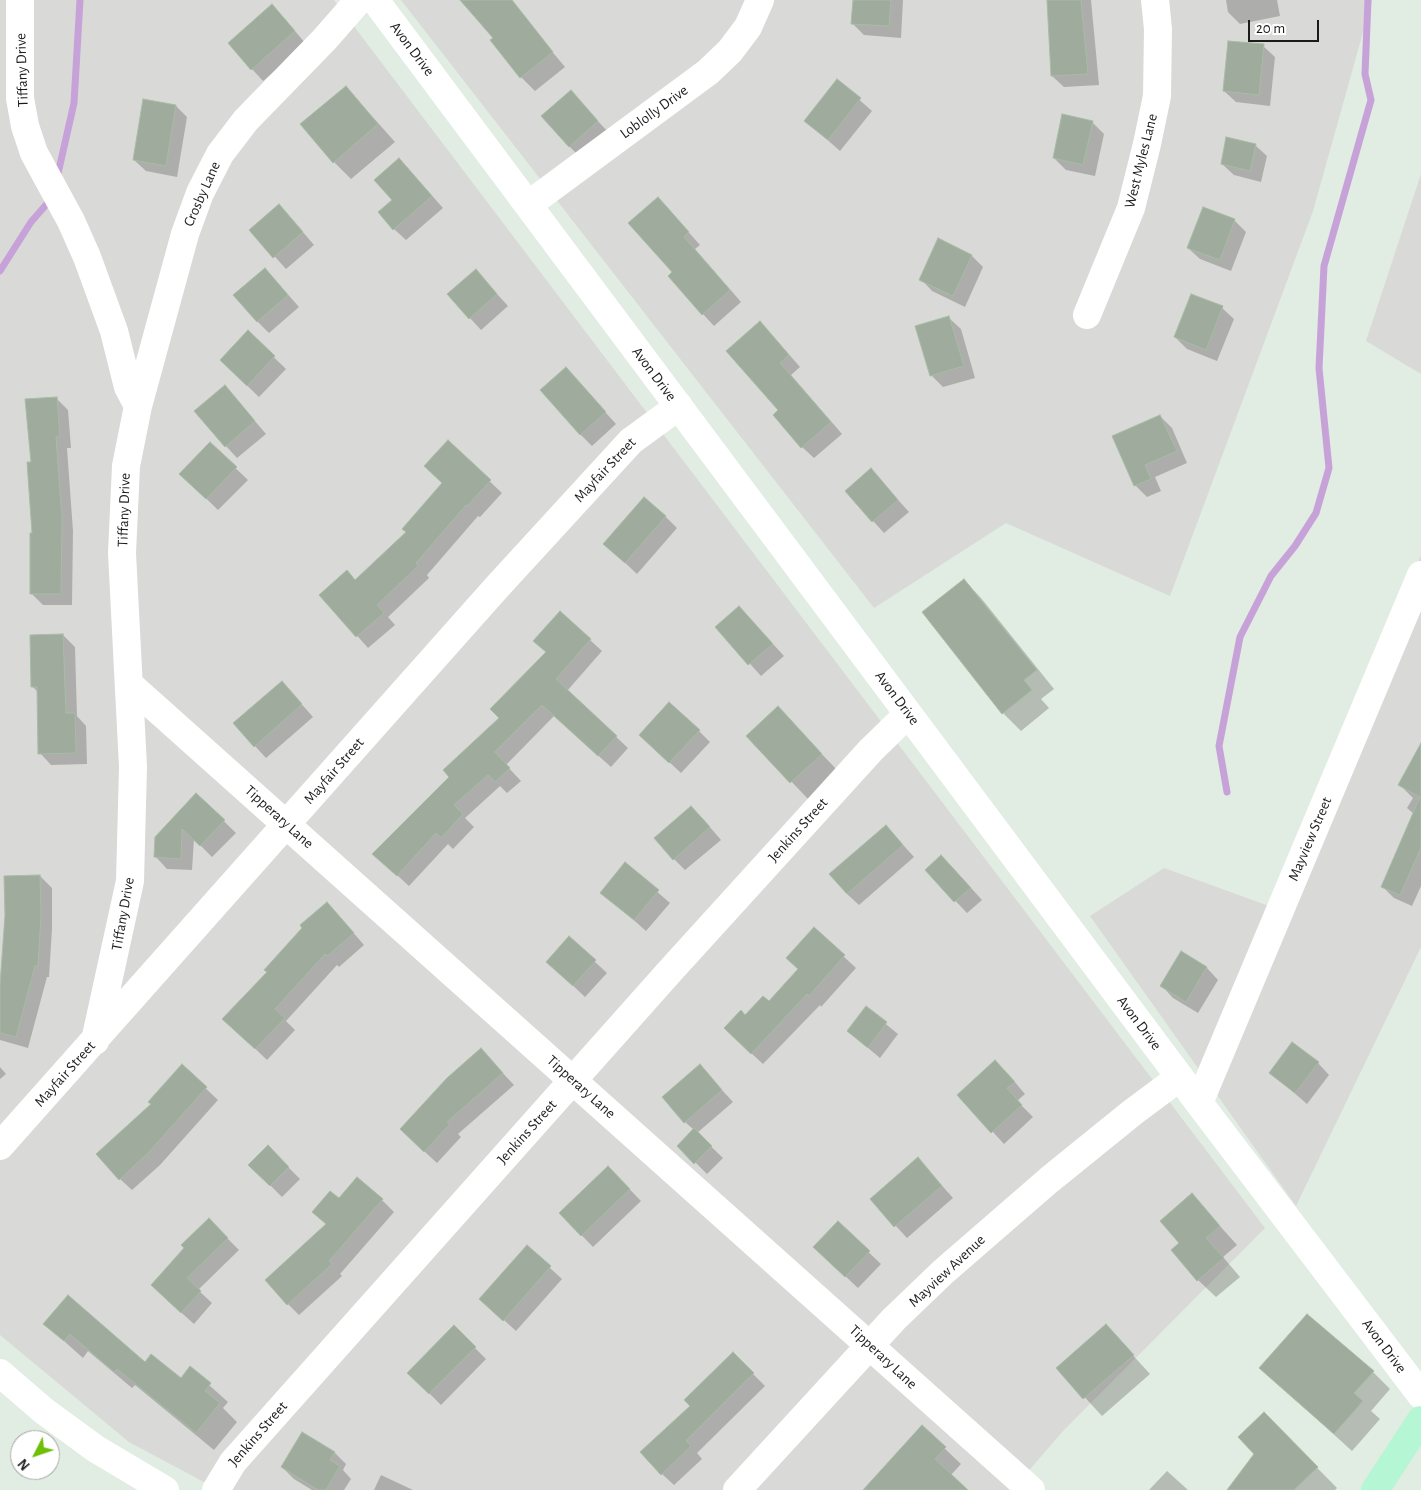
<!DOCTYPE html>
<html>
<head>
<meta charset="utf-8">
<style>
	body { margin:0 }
	#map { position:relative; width:1421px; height:1490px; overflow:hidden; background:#e1ece2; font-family:"Alegreya Sans",sans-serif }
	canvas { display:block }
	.north { position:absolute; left:10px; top:1430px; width:50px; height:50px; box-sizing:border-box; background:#fff; border:1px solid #a4a4a4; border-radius:50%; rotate:229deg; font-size:14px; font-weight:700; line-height:20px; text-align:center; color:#1b1b1b }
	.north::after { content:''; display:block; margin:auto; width:18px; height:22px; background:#6fbf07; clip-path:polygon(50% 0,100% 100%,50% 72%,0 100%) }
	.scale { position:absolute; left:1248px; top:20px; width:71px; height:22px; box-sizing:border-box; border:2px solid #1b1b1b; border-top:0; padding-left:6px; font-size:15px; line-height:18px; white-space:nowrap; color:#1b1b1b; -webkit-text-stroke:4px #fff; paint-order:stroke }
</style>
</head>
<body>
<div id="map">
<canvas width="1421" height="1490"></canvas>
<div class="north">N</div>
<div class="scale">20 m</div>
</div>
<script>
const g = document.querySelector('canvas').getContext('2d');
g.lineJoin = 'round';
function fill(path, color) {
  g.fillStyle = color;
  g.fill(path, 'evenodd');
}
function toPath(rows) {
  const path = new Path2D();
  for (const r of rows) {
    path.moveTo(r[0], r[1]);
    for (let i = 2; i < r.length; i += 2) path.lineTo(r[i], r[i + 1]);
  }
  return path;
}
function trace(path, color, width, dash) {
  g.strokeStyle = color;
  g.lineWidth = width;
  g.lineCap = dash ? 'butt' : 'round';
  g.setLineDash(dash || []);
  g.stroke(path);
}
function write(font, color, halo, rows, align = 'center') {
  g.font = font + ' "Alegreya Sans",sans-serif';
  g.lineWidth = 5;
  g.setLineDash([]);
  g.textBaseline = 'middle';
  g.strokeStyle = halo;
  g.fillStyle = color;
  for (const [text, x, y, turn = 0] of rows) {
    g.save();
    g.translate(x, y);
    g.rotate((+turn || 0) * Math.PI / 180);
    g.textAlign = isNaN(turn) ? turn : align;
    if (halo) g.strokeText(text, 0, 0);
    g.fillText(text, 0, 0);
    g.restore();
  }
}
fill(toPath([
	[0,0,334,0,1265,1228,1063,1431,1012,1490,219,1490,129,1442,0,1335],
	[401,0,1372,0,1313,211,1170,596,1006,523,874,608],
	[1421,174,1421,374,1366,341],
	[1421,555,1421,947,1296,1206,1090,916,1164,868,1280,910]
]), '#d9d9d8');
fill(toPath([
	[462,0,509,0,565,67,535,91,521,77,495,38],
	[854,0,903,0,901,38,864,35,852,23],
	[1047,0,1091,0,1099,85,1064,87,1052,76],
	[1226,0,1277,0,1280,16,1240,24,1228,12],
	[284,18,306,44,263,81,252,69],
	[1263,46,1275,57,1270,106,1236,102,1224,91],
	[838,81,872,111,840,151,805,120],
	[346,87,395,142,351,179,334,162],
	[571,92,609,133,581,158,569,146],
	[176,106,187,117,177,177,146,171,134,160],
	[1092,122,1104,134,1095,176,1066,170,1054,158],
	[1255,145,1267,156,1261,182,1234,175,1222,164],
	[410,171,443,208,406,240,394,229,393,200],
	[658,198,700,245,695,249,741,302,714,326,703,314,673,272],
	[290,217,314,245,286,269,251,230],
	[1234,220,1246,232,1231,271,1200,259,1188,248],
	[972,256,983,267,965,307,932,291,921,279],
	[276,281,299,307,269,333,257,321],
	[487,283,508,306,481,330,470,318],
	[1222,308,1234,319,1217,361,1187,349,1175,337],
	[949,318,961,329,975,378,943,387,932,376],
	[248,332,286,369,259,397,233,372],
	[772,335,800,367,791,375,842,434,814,458,802,447,780,411],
	[566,369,616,424,592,446,580,434],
	[56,398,68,410,71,448,67,448,73,531,72,605,43,605,31,593,34,535],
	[236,399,266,434,237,458,226,446],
	[1160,416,1172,428,1187,463,1155,477,1161,491,1147,497,1135,485],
	[448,442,502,493,480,517,478,516,427,575,429,578,388,617,395,625,368,648,321,595,347,572,356,581,407,532,443,483],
	[210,444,248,480,218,510,181,474],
	[882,482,909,512,884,533,846,491],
	[665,516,677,528,637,574,605,544],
	[964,580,981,598,1054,689,1041,699,1049,708,1021,731,1003,713],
	[739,607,784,656,761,676,717,627],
	[63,635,75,647,77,716,86,726,87,764,51,765,40,753,38,692,32,686],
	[590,640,602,651,567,691,628,748,611,767,554,716,506,765,521,781,507,793,500,786,465,818,474,827,453,849,448,844,409,886,386,865,451,777,501,718,547,653,535,641],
	[282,682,313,717,266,758,255,746],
	[795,726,839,772,809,800,748,736],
	[699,731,710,742,681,773,652,746],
	[1421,749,1421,820,1407,808,1413,798,1400,785],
	[197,795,236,833,212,857,194,839,192,870,167,869,156,857],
	[703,819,721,840,685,870,674,859],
	[886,826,914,857,859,905,847,894],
	[1421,831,1421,886,1412,906,1394,898,1383,887],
	[625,864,670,903,646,931,602,892],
	[953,868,982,900,967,913,926,870],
	[40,876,52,888,52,929,49,977,47,977,28,1048,0,1040,0,986],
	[338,915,364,945,339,967,337,965,286,1021,295,1030,267,1060,236,1030],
	[814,929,856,968,821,1007,820,1005,763,1064,737,1040,745,1016,769,1003,800,970],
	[569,938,607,973,585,997,548,962],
	[1182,953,1207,968,1218,980,1198,1013,1173,998,1162,986],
	[866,1008,898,1034,880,1058,848,1031],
	[481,1050,514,1085,458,1134,461,1137,437,1163,413,1141],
	[1318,1063,1329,1075,1307,1104,1271,1073],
	[182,1066,218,1100,160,1165,132,1190,120,1179],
	[700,1066,733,1102,697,1133,723,1158,707,1174,679,1146,694,1130,685,1122],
	[0,1067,6,1074,0,1079],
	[1007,1073,1025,1094,1017,1101,1033,1117,1004,1144,959,1095],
	[268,1147,300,1179,282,1197,250,1165],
	[608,1167,641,1201,593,1247,560,1213],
	[929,1171,953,1198,907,1238,871,1199],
	[1192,1195,1237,1245,1223,1257,1240,1277,1216,1297,1198,1280,1181,1243],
	[339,1200,382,1200,394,1212,340,1274,342,1276,299,1315,288,1304],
	[209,1220,239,1250,198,1290,212,1303,194,1324,164,1297],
	[838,1223,881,1264,858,1288,827,1259],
	[527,1247,562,1279,516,1331,493,1310],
	[45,1324,181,1380,190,1368,228,1402,223,1408,237,1422,214,1450,135,1385,132,1388,88,1351,83,1358],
	[1106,1326,1150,1374,1102,1416,1058,1368],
	[454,1327,486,1359,441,1405,409,1373],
	[733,1354,765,1386,697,1453,702,1459,674,1485,662,1474,692,1406],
	[1261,1368,1373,1372,1390,1389,1371,1411,1380,1419,1352,1451],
	[1264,1414,1337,1488,1335,1490,1229,1490,1256,1454],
	[922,1427,961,1464,951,1475,966,1490,864,1490],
	[335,1453,346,1464,343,1470,351,1479,344,1490,312,1490,294,1479,282,1467],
	[1167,1471,1188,1490,1149,1490],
	[381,1475,413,1490,374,1490]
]), '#0003');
trace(toPath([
	[57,178,74,103,80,0],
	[0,271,31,222,52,198],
	[1227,792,1219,746,1240,637,1271,576,1295,546,1316,513,1329,468,1319,368,1324,266,1371,100,1365,74,1368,0]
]), '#c6a2d9', 7);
const building = toPath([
	[460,0,512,0,553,52,520,78,490,40,493,38,460,0],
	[853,0,891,0,889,26,851,24,853,0],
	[1047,0,1081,0,1088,74,1051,76,1047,0],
	[272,4,295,31,251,70,228,43,272,4],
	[1228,41,1264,44,1259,95,1223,91,1228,41],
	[837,79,861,98,828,140,804,121,837,79],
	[346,86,378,124,333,163,300,124,346,86],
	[571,90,598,121,569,147,541,116,571,90],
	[143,99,176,105,166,166,133,160,143,99],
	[1062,114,1093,121,1083,165,1053,158,1062,114],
	[1226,137,1256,144,1250,171,1221,164,1226,137],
	[399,158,432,196,393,230,378,212,392,200,374,180,399,158],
	[658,197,689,232,684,237,730,290,702,315,668,276,672,272,628,223,658,197],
	[279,204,303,232,273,258,249,230,279,204],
	[1203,207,1235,219,1220,260,1187,248,1203,207],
	[938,238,972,255,953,296,919,280,938,238],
	[265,268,288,295,257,322,233,295,265,268],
	[476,269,497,294,469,319,447,294,476,269],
	[1191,294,1223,306,1206,350,1174,337,1191,294],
	[949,316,964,366,930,376,915,326,949,316],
	[760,321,789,355,780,363,831,422,801,448,773,415,778,410,726,351,760,321],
	[248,330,275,356,247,386,220,360,248,330],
	[566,367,606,412,580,435,540,390,566,367],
	[225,385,255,421,225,447,194,411,225,385],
	[57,397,60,436,56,437,62,519,61,594,30,594,30,533,32,533,27,462,31,462,25,399,57,397],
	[1160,415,1177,451,1145,465,1151,479,1134,486,1112,436,1160,415],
	[448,440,491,480,467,506,466,505,416,563,418,566,377,605,384,613,356,637,319,595,347,570,355,580,406,532,402,529,442,483,424,466,448,440],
	[210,442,237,467,206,499,179,474,210,442],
	[871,468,898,500,872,522,845,491,871,468],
	[644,497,666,516,625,563,603,544,644,497],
	[964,579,1037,670,1024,680,1032,690,1002,714,922,612,964,579],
	[739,606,773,644,748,665,715,627,739,606],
	[560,611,591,639,556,679,617,736,598,756,542,705,495,752,510,768,495,782,488,775,454,805,463,814,441,838,436,833,397,876,372,854,449,777,443,770,499,718,490,709,546,652,533,641,560,611],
	[63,634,66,713,75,713,76,753,38,754,37,687,31,687,30,635,63,634],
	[282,681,302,704,254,747,233,723,282,681],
	[669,702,700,730,669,763,639,735,669,702],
	[778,706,822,754,790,783,746,736,778,706],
	[1421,743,1421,848,1400,895,1381,887,1420,797,1398,785,1421,743],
	[196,793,225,820,200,846,182,829,181,859,154,857,155,837,196,793],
	[691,806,710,827,673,860,654,838,691,806],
	[886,825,903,845,847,894,829,874,886,825],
	[941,855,971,888,954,902,925,870,941,855],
	[625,862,659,890,634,920,600,893,625,862],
	[40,875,41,916,38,966,35,966,16,1037,0,1033,0,985,5,915,4,876,40,875],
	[327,902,354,933,327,956,325,954,275,1009,285,1018,255,1049,222,1019,267,972,264,970,302,928,300,925,327,902],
	[814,927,845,955,809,996,807,994,751,1054,724,1028,741,1010,745,1015,763,996,769,1001,798,969,786,958,814,927],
	[569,936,596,960,573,986,546,962,569,936],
	[1181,951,1207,967,1186,1002,1160,986,1181,951],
	[866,1006,887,1022,868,1048,847,1031,866,1006],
	[1292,1042,1319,1062,1295,1093,1269,1073,1292,1042],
	[481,1048,503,1073,447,1122,450,1124,424,1152,400,1129,447,1078,481,1048],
	[995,1060,1015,1082,1007,1088,1022,1105,991,1133,957,1095,995,1060],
	[182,1064,207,1087,148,1153,119,1180,96,1154,151,1104,148,1102,182,1064],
	[700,1064,722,1090,684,1123,662,1097,700,1064],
	[694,1128,712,1146,694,1164,677,1146,694,1128],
	[268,1145,289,1167,270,1186,248,1165,268,1145],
	[918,1157,942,1186,894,1227,870,1199,918,1157],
	[608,1166,630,1189,581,1236,559,1213,608,1166],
	[357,1177,383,1199,329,1261,332,1264,287,1305,265,1280,326,1224,312,1212,330,1191,339,1198,357,1177],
	[1192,1193,1220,1226,1206,1238,1224,1258,1197,1281,1171,1250,1179,1243,1160,1221,1192,1193],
	[209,1218,228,1238,187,1278,201,1291,181,1313,151,1285,184,1248,181,1245,209,1218],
	[838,1221,870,1251,845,1277,813,1247,838,1221],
	[527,1245,551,1266,503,1321,479,1299,527,1245],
	[68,1295,145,1362,151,1354,181,1378,190,1366,211,1383,205,1391,220,1403,196,1433,117,1369,114,1372,70,1334,64,1341,43,1324,68,1295],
	[1307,1314,1374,1371,1354,1393,1363,1401,1334,1434,1259,1368,1307,1314],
	[1106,1324,1134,1355,1083,1399,1056,1368,1106,1324],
	[454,1325,476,1347,429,1394,407,1373,454,1325],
	[733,1352,754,1373,686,1441,691,1446,661,1475,640,1452,690,1406,684,1400,733,1352],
	[1264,1412,1318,1467,1294,1490,1227,1490,1254,1454,1238,1437,1264,1412],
	[922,1425,946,1447,935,1459,968,1490,863,1490,922,1425],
	[302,1432,335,1452,330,1460,340,1466,326,1490,318,1490,281,1467,302,1432]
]);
fill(building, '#9fab9d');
trace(building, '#a7bda4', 1);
trace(toPath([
	[20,0,20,98,25,126,34,153,71,221,87,257,114,331,128,387,138,406,126,466,122,553,133,767,130,881,95,1041],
	[375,0,1199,1103,1421,1395],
	[528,205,708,72,730,51,748,27,760,0],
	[1087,315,1131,208,1147,144,1157,96,1158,29,1155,0],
	[138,406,185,234,200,193,220,154,246,120,324,40,359,0],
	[130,685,1031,1490],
	[1199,1103,1421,575],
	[0,1146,497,587,631,441,679,406],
	[0,1373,44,1411,96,1449,165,1490],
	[216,1490,233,1462,671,970,871,750,908,714],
	[737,1490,894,1319,943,1272,1049,1180,1133,1112,1180,1077]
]), '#fff', 28);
trace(toPath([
	[1375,1490,1421,1420]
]), '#b5f6d5', 28);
write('15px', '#1b1b1b', '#fff', [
	["Avon Drive",412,49,53],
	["Tiffany Drive",22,70,-92],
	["Loblolly Drive",654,112,-36],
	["West Myles Lane",1141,161,-76],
	["Crosby Lane",202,194,-66],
	["Avon Drive",654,374,53],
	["Mayfair Street",605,470,-47],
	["Tiffany Drive",124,510,-88],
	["Avon Drive",897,698,53],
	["Mayfair Street",334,771,-49],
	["Tipperary Lane",279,817,42],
	["Jenkins Street",798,830,-48],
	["Mayview Street",1310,839,-67],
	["Tiffany Drive",123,914,-80],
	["Avon Drive",1139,1023,53],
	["Mayfair Street",65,1074,-48],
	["Tipperary Lane",581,1087,42],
	["Jenkins Street",527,1132,-48],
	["Mayview Avenue",947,1271,-43],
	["Avon Drive",1384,1346,53],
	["Tipperary Lane",883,1357,43],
	["Jenkins Street",258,1434,-49]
]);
</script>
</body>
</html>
